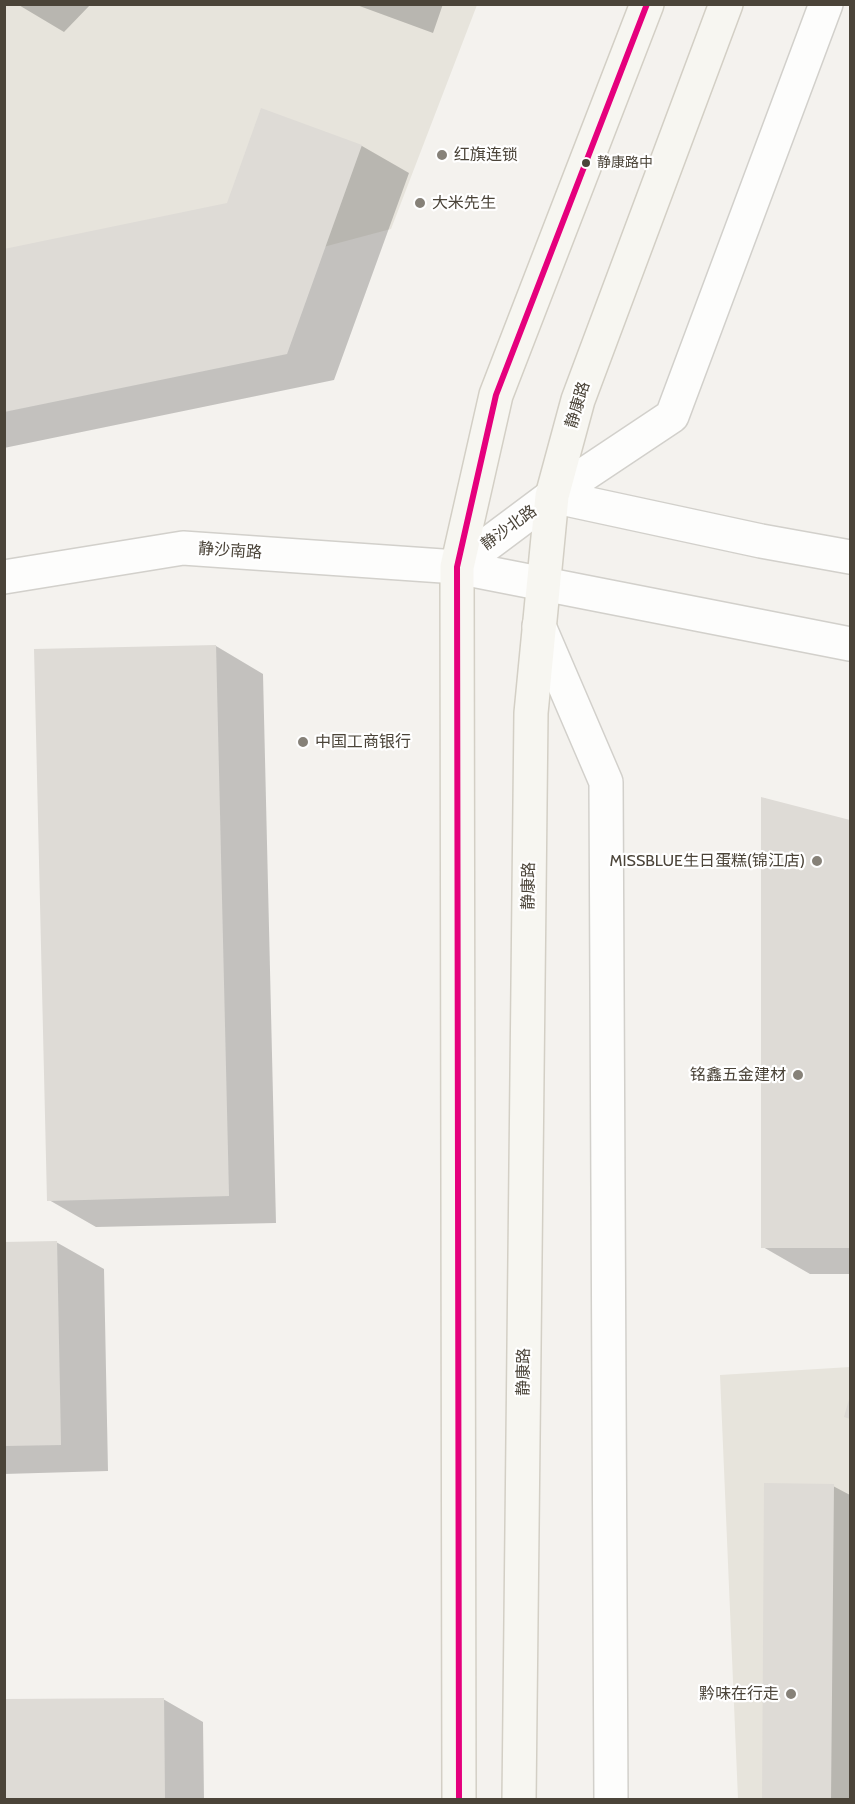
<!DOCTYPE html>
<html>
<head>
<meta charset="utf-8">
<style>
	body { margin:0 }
	#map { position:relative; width:855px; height:1804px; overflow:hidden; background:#f4f2ee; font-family:Cabin,sans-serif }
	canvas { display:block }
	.frame { position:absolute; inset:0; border:6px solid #4b4439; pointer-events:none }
</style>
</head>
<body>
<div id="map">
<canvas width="855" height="1804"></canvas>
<div class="frame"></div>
</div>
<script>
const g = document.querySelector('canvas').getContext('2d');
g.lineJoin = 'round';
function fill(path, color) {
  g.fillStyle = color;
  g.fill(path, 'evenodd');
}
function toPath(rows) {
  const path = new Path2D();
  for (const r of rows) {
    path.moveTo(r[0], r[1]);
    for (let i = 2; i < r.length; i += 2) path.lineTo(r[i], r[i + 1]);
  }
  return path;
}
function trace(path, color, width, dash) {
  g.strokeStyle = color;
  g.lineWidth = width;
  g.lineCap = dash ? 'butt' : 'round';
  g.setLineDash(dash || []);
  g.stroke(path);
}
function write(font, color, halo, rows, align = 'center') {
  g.font = font + ' Cabin,"Noto Sans SC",sans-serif';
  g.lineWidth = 4.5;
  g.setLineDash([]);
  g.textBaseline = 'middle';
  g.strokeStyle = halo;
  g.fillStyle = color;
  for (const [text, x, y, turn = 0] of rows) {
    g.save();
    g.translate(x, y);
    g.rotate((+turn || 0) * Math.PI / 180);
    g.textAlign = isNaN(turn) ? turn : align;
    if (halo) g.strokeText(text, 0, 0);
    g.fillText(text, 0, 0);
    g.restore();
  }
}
fill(toPath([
	[5,5,477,5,391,229,5,332],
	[850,1367,850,1799,738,1799,720,1375]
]), '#e7e4dc');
fill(toPath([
	[17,4,91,4,64,32],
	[354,4,443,4,433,33],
	[262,110,362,146,409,173,334,380,4,448,4,250,228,204],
	[216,646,263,674,276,1223,96,1227,49,1200],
	[763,798,850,822,850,1274,810,1274,763,1247],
	[56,1242,104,1269,108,1471,4,1474,4,1243],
	[833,1486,850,1495,850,1800,763,1800],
	[163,1699,203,1722,204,1800,4,1800]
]), '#0003');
fill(toPath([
	[261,108,362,145,287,354,4,412,4,249,227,203],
	[216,645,229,1196,47,1201,34,649],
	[761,797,850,820,850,1248,761,1248],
	[57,1241,61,1445,4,1446,4,1242],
	[850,1396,850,1419,844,1417],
	[764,1483,834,1484,831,1800,762,1800],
	[164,1698,165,1800,4,1800,4,1699]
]), '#dedbd6');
const minor = toPath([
	[552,496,672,416,826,4],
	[4,577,183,548,457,567],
	[539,626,606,782,611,1800]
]);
const tertiary = toPath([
	[457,567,552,496,761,541,850,557],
	[457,567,850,644]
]);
const secondary = toPath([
	[459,1800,457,567,496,395,647,4],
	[519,1800,531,713,552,496,578,400,726,4]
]);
trace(minor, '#d2d0cb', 36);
trace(tertiary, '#d2d0cb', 36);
trace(secondary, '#d3cfc5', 36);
trace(minor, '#fdfdfc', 33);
trace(tertiary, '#fdfdfc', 33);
trace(secondary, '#f7f6f1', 33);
trace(toPath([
	[459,1800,457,567,496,395,647,4]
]), '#e5007d', 6);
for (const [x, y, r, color] of [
	[442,155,6,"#868178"],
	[586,163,5,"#4b4439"],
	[420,203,6,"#868178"],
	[303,742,6,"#868178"],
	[817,861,6,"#868178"],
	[798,1075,6,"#868178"],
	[791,1694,6,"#868178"]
]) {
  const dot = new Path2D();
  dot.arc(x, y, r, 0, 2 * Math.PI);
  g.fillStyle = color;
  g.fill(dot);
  trace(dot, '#fff', 2);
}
write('14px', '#4b4439', '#fff', [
	["静康路中",597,163]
], 'left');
write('16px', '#4b4439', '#fff', [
	["红旗连锁",454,155],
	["大米先生",432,203],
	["中国工商银行",315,742],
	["MISSBLUE生日蛋糕(锦江店)",805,861,"right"],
	["铭鑫五金建材",786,1075,"right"],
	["黔味在行走",779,1694,"right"]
], 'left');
write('16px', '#4b4439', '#fff', [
	["静康路",578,405,-73],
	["静沙北路",509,528,-36],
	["静沙南路",230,551,4],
	["静康路",529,886,-89],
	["静康路",524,1372,-89]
]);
</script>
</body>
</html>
